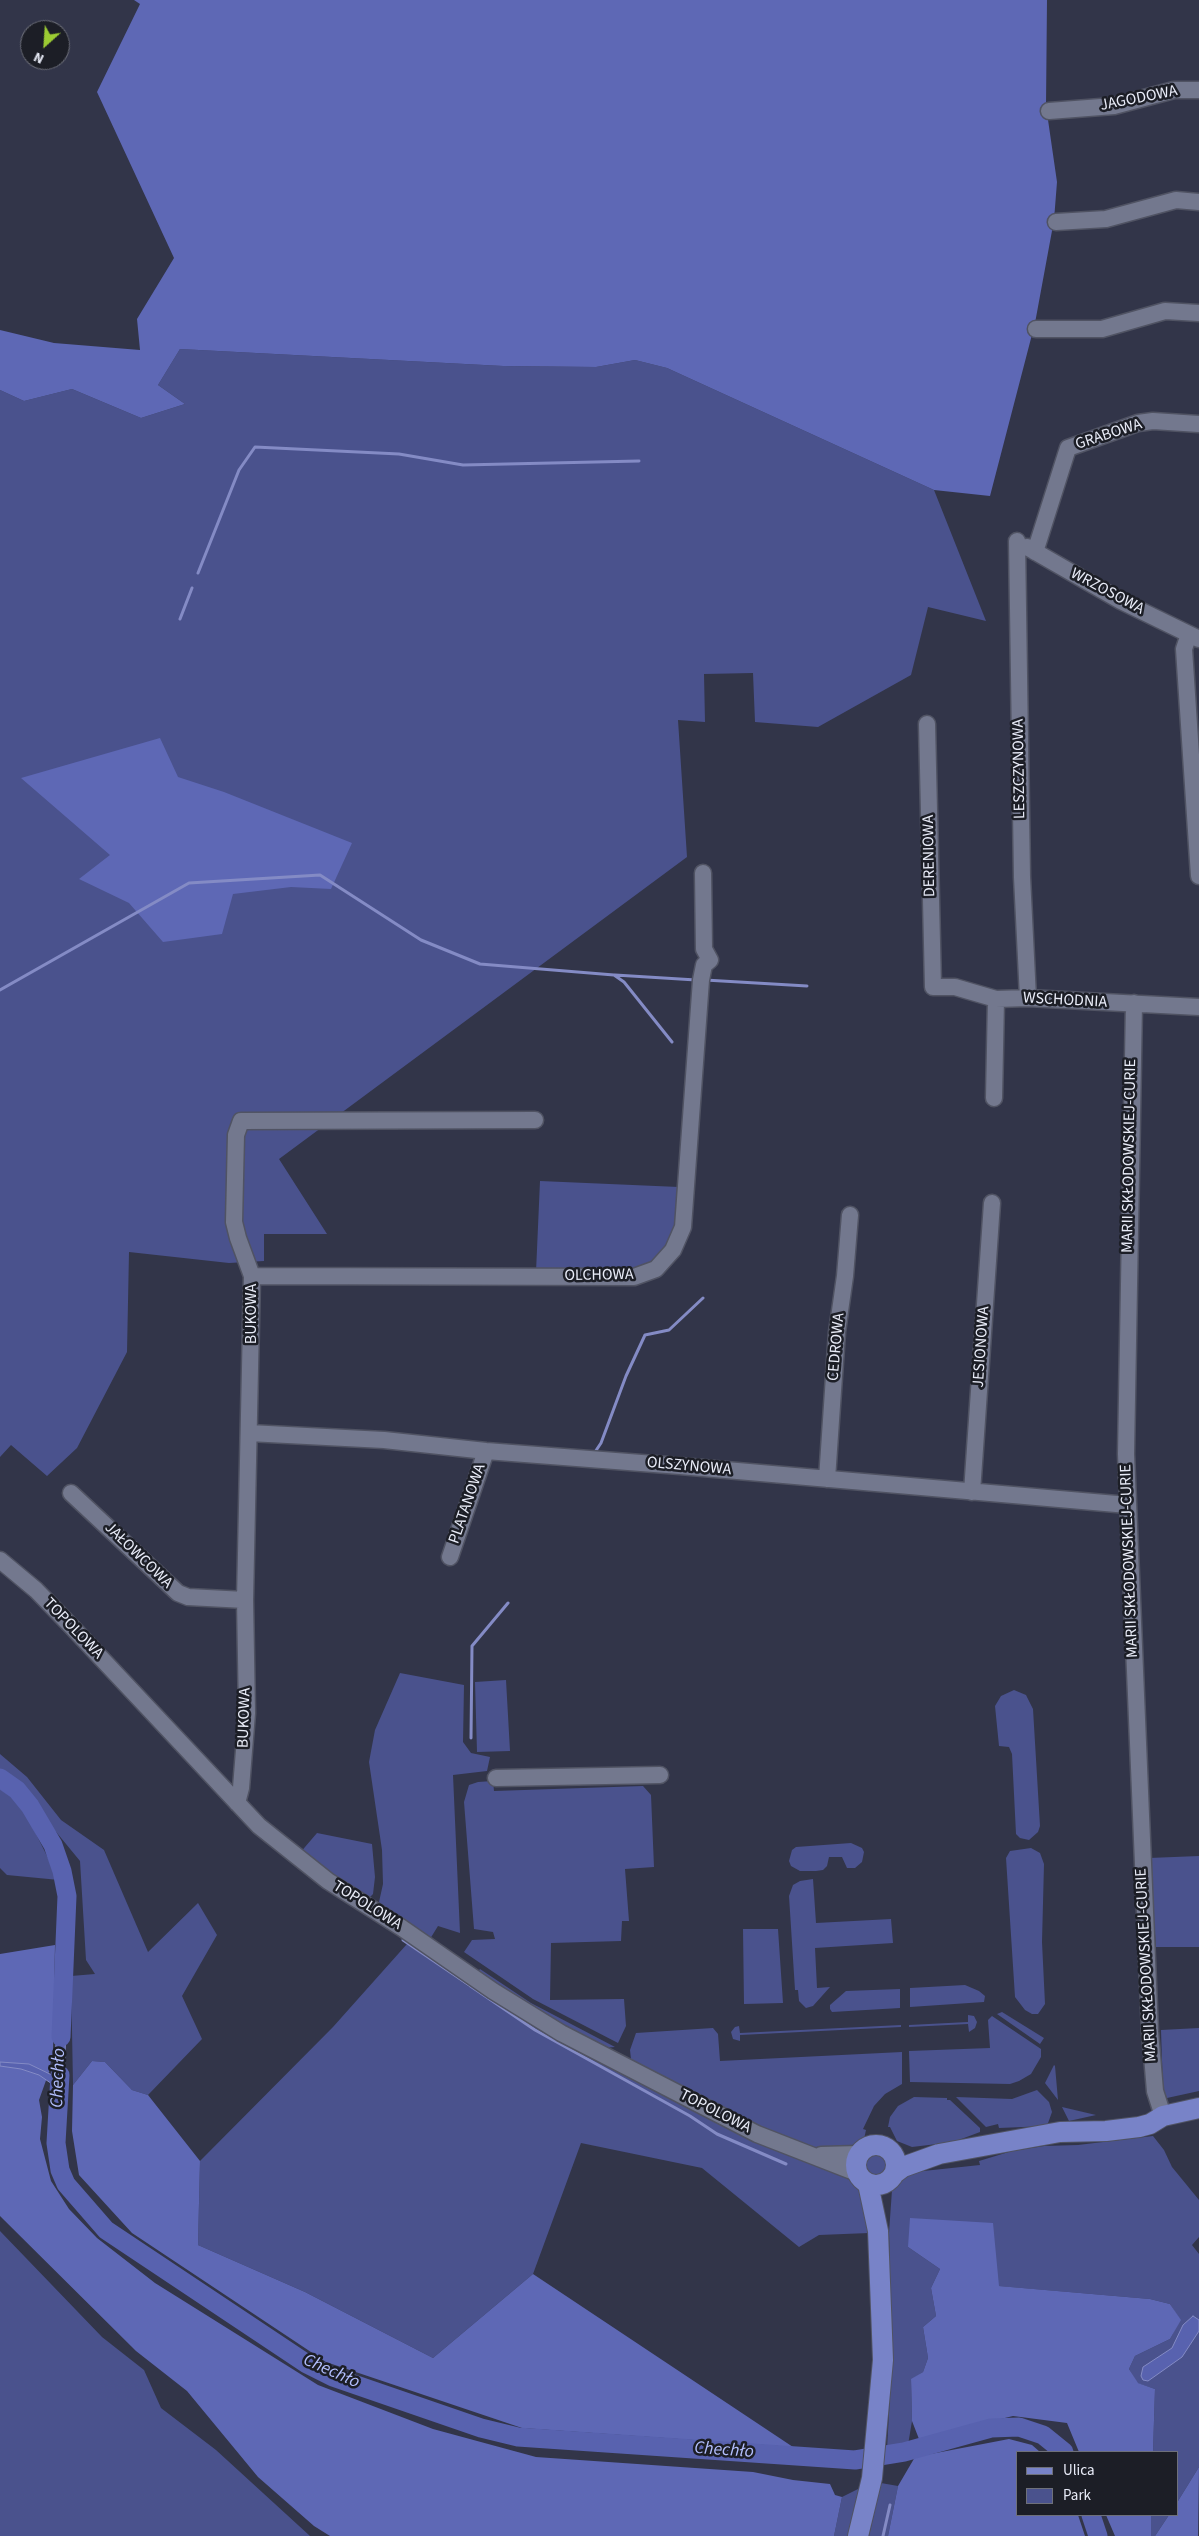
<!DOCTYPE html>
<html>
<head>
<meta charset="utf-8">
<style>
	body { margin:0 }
	#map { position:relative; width:1199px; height:2536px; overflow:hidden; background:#323549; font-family:"Source Sans 3",sans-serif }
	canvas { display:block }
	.legend { position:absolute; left:1016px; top:2451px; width:162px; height:65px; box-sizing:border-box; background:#1c1e26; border:1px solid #6e707a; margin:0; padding:6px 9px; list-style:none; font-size:15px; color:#e9ecf8 }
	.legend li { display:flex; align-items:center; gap:10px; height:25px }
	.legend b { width:25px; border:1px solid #6e707a }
	.north { position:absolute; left:20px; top:20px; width:50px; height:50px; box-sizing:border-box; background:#1c1e26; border:1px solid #6e707a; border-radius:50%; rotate:206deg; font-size:14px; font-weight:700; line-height:20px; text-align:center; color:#e9ecf8 }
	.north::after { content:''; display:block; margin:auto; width:18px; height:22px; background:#9bcb33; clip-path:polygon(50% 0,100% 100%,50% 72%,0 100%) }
</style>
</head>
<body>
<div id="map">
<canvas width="1199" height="2536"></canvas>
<ul class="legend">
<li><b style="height:6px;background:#7883c8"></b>Ulica</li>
<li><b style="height:14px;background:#4a528d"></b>Park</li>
</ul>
<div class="north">N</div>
</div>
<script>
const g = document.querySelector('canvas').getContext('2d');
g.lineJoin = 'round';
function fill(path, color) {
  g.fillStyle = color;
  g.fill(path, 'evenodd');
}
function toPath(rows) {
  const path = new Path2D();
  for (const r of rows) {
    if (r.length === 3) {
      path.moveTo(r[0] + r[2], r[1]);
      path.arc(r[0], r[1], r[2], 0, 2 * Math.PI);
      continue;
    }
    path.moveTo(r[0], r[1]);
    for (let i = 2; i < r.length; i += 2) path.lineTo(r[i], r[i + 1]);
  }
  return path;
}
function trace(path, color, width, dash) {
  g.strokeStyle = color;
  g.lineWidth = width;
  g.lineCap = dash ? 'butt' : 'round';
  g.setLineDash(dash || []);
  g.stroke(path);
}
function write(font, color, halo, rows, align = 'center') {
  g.font = font + ' "Source Sans 3",sans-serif';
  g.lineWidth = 5;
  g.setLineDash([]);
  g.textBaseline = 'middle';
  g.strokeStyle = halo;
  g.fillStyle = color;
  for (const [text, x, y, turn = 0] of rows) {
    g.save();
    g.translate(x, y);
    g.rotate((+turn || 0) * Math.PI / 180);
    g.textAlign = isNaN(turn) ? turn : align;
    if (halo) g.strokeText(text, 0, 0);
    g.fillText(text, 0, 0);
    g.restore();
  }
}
fill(toPath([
	[180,349,503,366,596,367,635,360,667,368,934,490,986,621,928,607,911,675,818,727,755,722,753,673,704,674,705,722,678,720,687,857,279,1159,327,1234,264,1234,264,1261,229,1263,129,1252,127,1352,77,1448,47,1476,11,1445,0,1457,0,390,24,401,72,389,141,418,185,404,158,385],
	[540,1181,679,1187,675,1229,661,1256,635,1273,536,1272],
	[400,1673,464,1685,463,1742,471,1753,490,1757,487,1771,453,1775,460,1933,438,1926,430,1939,384,1909,379,1902,383,1884,382,1850,369,1762,375,1730],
	[506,1680,510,1751,477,1752,475,1682],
	[1014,1690,1026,1695,1033,1709,1040,1826,1038,1832,1029,1840,1020,1838,1016,1834,1012,1754,1009,1747,999,1746,995,1706,1001,1696],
	[0,1754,27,1777,61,1820,104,1850,148,1952,198,1903,217,1935,182,1996,202,2039,148,2095,132,2090,105,2062,92,2061,73,2085,71,1976,95,1974,86,1960,80,1861,15,1782,0,1772],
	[493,1781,494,1791,643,1786,651,1795,654,1867,625,1869,629,1921,622,1921,621,1941,551,1943,550,2000,624,1999,626,2026,618,2043,533,1999,464,1952,472,1940,495,1939,493,1932,474,1929,464,1802,469,1785,478,1782],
	[0,1789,20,1802,59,1880,7,1875,0,1868],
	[317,1833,372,1844,375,1877,373,1894,370,1897,363,1896,299,1854],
	[851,1843,862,1848,864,1852,862,1862,855,1868,847,1868,842,1857,829,1857,827,1866,823,1870,816,1871,800,1871,791,1866,789,1861,792,1850,796,1847],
	[1031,1848,1040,1853,1044,1864,1042,1942,1045,2004,1038,2014,1032,2014,1025,2010,1015,1997,1006,1858,1010,1851],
	[1199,1856,1199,1947,1156,1947,1149,1858],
	[813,1879,816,1923,891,1919,893,1943,815,1948,817,1988,830,1987,813,2006,806,2008,799,2001,798,1990,795,1990,789,1896,793,1885,800,1881],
	[743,1929,778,1929,783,2003,744,2004],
	[407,1944,469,1987,472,1983,755,2140,802,2161,852,2178,861,2187,869,2233,819,2235,799,2247,702,2168,581,2143,533,2274,433,2358,305,2292,198,2245,200,2161,333,2027],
	[480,1969,531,2003,615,2047,602,2048,477,1973],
	[965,1985,979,1991,985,1996,984,2002,910,2007,910,1988],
	[900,1989,900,2008,832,2012,830,2009,830,2005,846,1991],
	[1002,2012,1044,2038,1040,2044,997,2014],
	[968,2015,974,2016,977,2022,975,2028,969,2032,968,2024,909,2027,909,2025,968,2022],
	[992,2016,1041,2049,1041,2057,1031,2074,1019,2081,1010,2084,910,2082,909,2051,990,2048,988,2020],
	[901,2025,901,2027,740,2035,740,2041,733,2039,731,2032,735,2027,739,2026,740,2033],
	[713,2028,718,2034,720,2061,902,2052,902,2084,885,2094,874,2106,863,2129,866,2130,864,2139,856,2148,823,2150,779,2137,635,2065,631,2059,630,2050,636,2033],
	[1199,2028,1199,2091,1167,2098,1163,2091,1161,2030],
	[1054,2065,1055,2066,1058,2100,1045,2083],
	[1037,2090,1049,2102,1052,2112,1047,2126,999,2128,998,2124,986,2127,956,2097,1012,2099],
	[914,2097,947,2098,947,2100,950,2100,980,2128,980,2132,956,2141,937,2144,912,2147,897,2141,890,2127,888,2127,890,2117,898,2106],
	[1062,2107,1096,2115,1069,2121],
	[1153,2136,1164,2150,1172,2167,1199,2200,1199,2237,1192,2245,1199,2254,1199,2467,1178,2501,1178,2452,1153,2452,1155,2389,1137,2383,1129,2369,1135,2356,1170,2339,1180,2320,1170,2304,1150,2299,998,2286,992,2223,908,2247,940,2269,931,2288,936,2316,923,2327,928,2358,923,2372,911,2380,912,2421,908,2445,887,2449,892,2359,889,2233,892,2190,902,2178,914,2172,980,2165,979,2161,1012,2151,1044,2146,1078,2145],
	[876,2165,12],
	[0,2231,102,2337,144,2370,161,2408,216,2450,310,2536,0,2536],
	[881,2483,898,2486,888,2536,869,2536],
	[864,2486,851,2536,834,2536,842,2497],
	[1151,2515,1169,2515,1155,2536,1151,2536]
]), '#4a528d');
fill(toPath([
	[134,0,1047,0,1046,106,1057,182,1054,220,1035,323,990,496,934,490,667,368,635,360,596,367,503,366,180,349,158,385,185,404,141,418,72,389,24,401,0,390,0,330,54,343,140,350,137,319,174,258,97,92,140,4],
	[160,738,178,777,224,792,352,843,331,889,291,887,233,894,222,934,163,942,129,903,79,879,110,855,21,778],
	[55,1945,53,2050,49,2072,39,2100,42,2117,40,2139,51,2181,69,2209,97,2238,155,2283,318,2385,433,2429,536,2457,753,2472,793,2480,830,2484,835,2495,842,2497,834,2536,330,2536,314,2526,258,2477,187,2391,136,2351,0,2216,0,1954],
	[92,2061,105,2062,132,2090,148,2095,200,2161,198,2245,305,2292,433,2358,533,2274,793,2447,522,2428,326,2362,132,2233,79,2175,72,2131,73,2085],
	[910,2218,993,2223,999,2286,1150,2299,1170,2304,1181,2320,1170,2339,1135,2356,1129,2369,1138,2383,1155,2389,1153,2452,1079,2452,1067,2423,1013,2416,919,2439,912,2421,911,2379,923,2372,928,2358,923,2327,936,2316,931,2288,940,2269,908,2247],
	[1009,2439,1032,2445,1040,2452,1018,2452,1018,2515,1078,2515,1085,2536,888,2536,898,2486,915,2457],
	[1199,2467,1198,2536,1155,2536,1169,2515,1178,2515,1178,2501],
	[1106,2515,1151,2515,1151,2536,1115,2536]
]), '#5e68b5');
const water = toPath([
	[58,2012,66,2014,64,2100,55,2100,55,2086,39,2075,21,2069,0,2066,0,2062,29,2064,54,2076,58,2012],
	[1193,2316,1199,2320,1199,2331,1182,2357,1148,2381,1143,2380,1141,2376,1143,2367,1172,2348,1183,2325,1193,2316]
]);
fill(water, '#5862af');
trace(water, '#848bc5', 1);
trace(toPath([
	[198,573,239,470,255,447,399,454,463,465,639,461],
	[180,619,192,588],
	[615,975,696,980],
	[705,980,807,986],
	[0,990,189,883,320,875,421,940,480,964,614,975,624,982,672,1042],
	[595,1452,601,1443,626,1376,645,1335,669,1330,703,1298],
	[471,1738,472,1646,508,1603],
	[403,1940,535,2030,690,2116,717,2134,786,2164],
	[901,2460,903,2447],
	[883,2536,890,2505]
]), '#848bc5', 3);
trace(toPath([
	[0,1778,17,1790,30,1806,53,1845,62,1871,67,1896,61,2037],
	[60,2075,56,2143,60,2170,66,2184,106,2230,307,2364,333,2377,481,2428,518,2437,855,2460,904,2452,991,2428,1019,2427,1043,2435,1064,2452],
	[1091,2515,1098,2536]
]), '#5862af', 19);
const minor = toPath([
	[1049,111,1114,106,1174,90,1199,90],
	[1056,222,1106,219,1176,200,1199,202],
	[1036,329,1102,329,1165,311,1199,313],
	[1017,541,1022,877,1028,998],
	[1027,547,1121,601,1199,639],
	[1035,552,1068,448,1138,423,1153,421,1199,424],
	[1189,634,1184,649,1199,876],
	[927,724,933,987,955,987,996,999,1028,998,1199,1007],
	[1134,1003,1126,1454,1150,2032,1155,2091,1163,2116],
	[994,1098,996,999],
	[252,1276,634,1277,656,1269,673,1250,683,1227,701,980,704,965,710,960,704,949,703,873],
	[249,1433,384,1440,486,1451,680,1466,1128,1505],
	[827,1479,837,1332,845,1276,850,1215],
	[972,1492,992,1203],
	[71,1493,178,1593,188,1597,245,1600],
	[450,1557,486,1451],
	[0,1560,36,1590,71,1626,259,1826,328,1881,402,1928,493,1991,561,2033,757,2134,857,2173],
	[496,1778,660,1775],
	[237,1803,241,1788,247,1713,245,1600,252,1276,238,1238,234,1222,236,1135,241,1121,535,1120],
	[821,2155,859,2154]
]);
const major = toPath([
	[876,2165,20],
	[895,2173,903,2167,939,2154,1060,2132,1106,2131,1139,2127,1150,2124,1163,2116,1199,2108],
	[858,2536,872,2478,883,2360,878,2231,868,2184]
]);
trace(minor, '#505363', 19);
trace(major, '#505363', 22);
trace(minor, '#73788e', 16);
trace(major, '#7883c8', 20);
write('16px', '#e9ecf8', '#1c1e26', [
	["JAGODOWA",1139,99,-11],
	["GRABOWA",1109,435,-18],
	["WRZOSOWA",1107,592,28],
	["LESZCZYNOWA",1020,769,-91],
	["DERENIOWA",930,856,-91],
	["WSCHODNIA",1065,1001,3],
	["MARII SKŁODOWSKIEJ-CURIE",1130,1156,-89],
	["OLCHOWA",599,1276,-1],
	["BUKOWA",252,1314,-90],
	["CEDROWA",837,1347,-85],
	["JESIONOWA",982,1347,-86],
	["OLSZYNOWA",689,1467,5],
	["PLATANOWA",468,1504,-71],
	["JAŁOWCOWA",138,1556,44],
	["MARII SKŁODOWSKIEJ-CURIE",1130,1561,-92],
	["TOPOLOWA",73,1629,46],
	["BUKOWA",245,1718,-88],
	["TOPOLOWA",367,1906,32],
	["MARII SKŁODOWSKIEJ-CURIE",1147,1965,-93],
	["TOPOLOWA",715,2112,27]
]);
write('italic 18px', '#b2befd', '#1c1e26', [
	["Chechło",59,2078,-88],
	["Chechło",331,2372,24],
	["Chechło",724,2451,4]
]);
</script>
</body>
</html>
